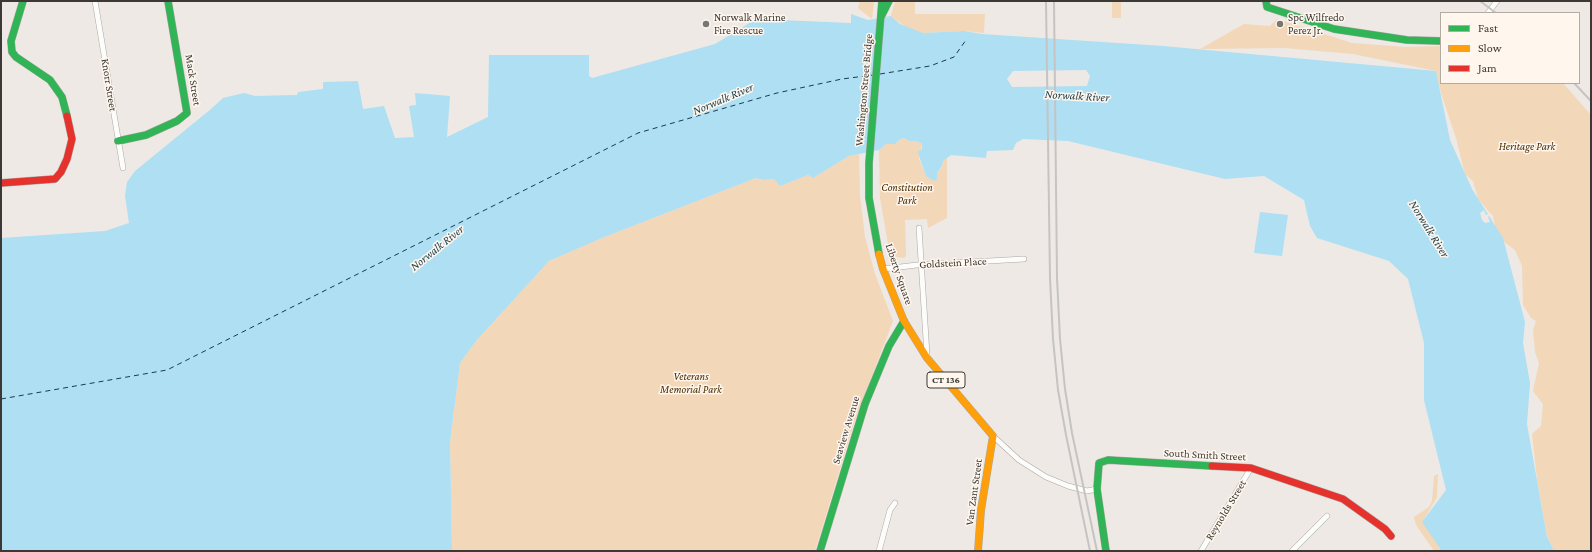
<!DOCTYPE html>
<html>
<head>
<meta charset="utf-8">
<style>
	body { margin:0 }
	#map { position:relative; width:1592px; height:552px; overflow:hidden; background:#eee9e4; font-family:"Crimson Pro",serif }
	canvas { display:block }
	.frame { position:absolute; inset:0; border:2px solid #3b3835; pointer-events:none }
	.legend { position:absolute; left:1440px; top:12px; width:140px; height:72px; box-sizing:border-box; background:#fff7ee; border:1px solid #b1aba4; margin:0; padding:5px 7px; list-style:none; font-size:12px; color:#3b3835 }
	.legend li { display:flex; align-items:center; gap:8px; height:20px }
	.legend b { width:20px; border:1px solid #b1aba4 }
</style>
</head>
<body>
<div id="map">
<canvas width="1592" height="552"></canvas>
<div class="frame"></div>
<ul class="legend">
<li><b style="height:5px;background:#30b455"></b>Fast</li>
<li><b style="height:5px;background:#ff9f0a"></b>Slow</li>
<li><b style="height:5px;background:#e5322d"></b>Jam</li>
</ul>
</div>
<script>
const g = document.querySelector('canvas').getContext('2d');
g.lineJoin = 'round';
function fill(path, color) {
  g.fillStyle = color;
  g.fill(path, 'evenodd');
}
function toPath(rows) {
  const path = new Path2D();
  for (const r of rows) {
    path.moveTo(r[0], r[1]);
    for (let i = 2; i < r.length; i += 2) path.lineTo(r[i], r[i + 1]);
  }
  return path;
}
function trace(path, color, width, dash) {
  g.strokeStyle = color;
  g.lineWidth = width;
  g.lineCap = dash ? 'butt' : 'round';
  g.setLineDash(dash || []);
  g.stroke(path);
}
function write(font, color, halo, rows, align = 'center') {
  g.font = font + ' "Crimson Pro",serif';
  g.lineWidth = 3;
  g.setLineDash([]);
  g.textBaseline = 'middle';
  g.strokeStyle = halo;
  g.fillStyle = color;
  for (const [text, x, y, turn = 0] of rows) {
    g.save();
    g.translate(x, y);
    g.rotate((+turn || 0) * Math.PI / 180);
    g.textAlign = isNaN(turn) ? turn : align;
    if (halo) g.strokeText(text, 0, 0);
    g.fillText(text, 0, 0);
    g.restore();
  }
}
fill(toPath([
	[860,1,874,1,872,19,858,8],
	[895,1,915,1,915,14,985,14,984,33,964,31,923,33,907,28,891,16],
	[1112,1,1121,1,1121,18,1112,18],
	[1277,19,1352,43,1406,47,1441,46,1441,83,1563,83,1591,115,1591,551,1554,551,1547,537,1537,479,1532,434,1541,426,1543,404,1533,391,1539,363,1535,352,1533,330,1536,321,1531,318,1523,305,1522,266,1515,250,1503,241,1496,231,1493,216,1478,199,1473,181,1465,174,1456,138,1441,93,1436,71,1353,54,1284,48,1200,49,1244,24,1270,26],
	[904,138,909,141,917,141,922,144,919,159,926,176,937,179,937,173,942,167,943,161,947,157,947,218,928,228,927,219,905,220,906,256,904,258,892,256,889,250,880,198,879,150,886,144,895,144,900,139],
	[859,154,860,195,865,237,875,274,893,321,855,420,815,551,452,551,450,442,460,363,476,341,549,261,602,238,756,178,764,180,774,179,780,186,808,175,813,178,849,156],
	[1438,474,1437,497,1423,521,1445,551,1434,551,1416,525,1414,517,1429,507,1432,501,1434,476]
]), '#f2d7b9');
fill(toPath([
	[851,14,868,20,891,16,900,24,923,33,964,31,982,34,1163,46,1436,71,1450,140,1472,189,1503,238,1525,322,1523,343,1530,383,1527,424,1547,537,1554,551,1442,551,1422,522,1446,490,1424,400,1424,343,1408,279,1389,261,1317,238,1310,226,1304,200,1264,176,1225,179,1068,141,1023,139,1016,143,1013,150,987,151,986,158,951,155,943,161,942,166,937,173,937,179,934,181,926,176,920,159,918,152,922,149,922,144,917,141,909,141,904,138,900,139,895,144,886,144,879,150,849,156,813,178,808,175,780,186,774,179,764,180,756,178,602,238,549,261,476,341,460,363,450,442,452,551,1,551,1,238,105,231,129,223,125,196,127,182,135,171,211,109,223,98,244,93,255,96,297,95,298,92,323,89,323,82,358,81,363,109,384,106,395,138,414,137,409,106,416,105,415,93,450,96,447,137,488,117,489,55,589,55,589,76,592,78,715,44,756,19,851,23],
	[1260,212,1288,215,1282,256,1254,253]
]), '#aedff3');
fill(toPath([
	[1086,70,1090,76,1087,86,1012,87,1007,79,1013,71],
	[1484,210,1486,215,1490,213,1491,215,1488,217,1490,222,1485,223,1482,220,1480,213]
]), '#eee9e4');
trace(toPath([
	[880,74,930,66,954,57,966,40],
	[1,399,167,370,638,133,777,93,842,79,873,75]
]), '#1b3c4a', 1, [5, 4]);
const street = toPath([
	[95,1,123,168],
	[1488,13,1497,1],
	[919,228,927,355],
	[883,269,917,265,1024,259],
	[993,436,1019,460,1046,477,1068,486,1087,491,1097,489],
	[879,551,890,510,895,503],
	[1201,551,1251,468],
	[1292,551,1327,516]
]);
const fast = toPath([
	[23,1,11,41,12,52,16,57,50,80,62,97,67,116],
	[1266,1,1267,7,1334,29,1407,40,1441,41],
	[881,17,889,1],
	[118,141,146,135,177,121,187,113,168,1],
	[879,254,869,198,869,163,882,1],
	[820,551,865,404,889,346,904,321],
	[1106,551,1097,489,1099,463,1108,460,1212,466]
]);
const slow = toPath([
	[879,254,883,269,904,321,927,358,993,436,981,510,978,551]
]);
const jam = toPath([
	[1,183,55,179,61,172,67,159,72,139,67,116],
	[1212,466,1251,468,1343,499,1385,529,1391,536]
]);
trace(street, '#aba8a4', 6);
trace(fast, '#aba8a4', 8);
trace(slow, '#aba8a4', 8);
trace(jam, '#aba8a4', 8);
trace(street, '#fcfcfb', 5);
trace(fast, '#30b455', 7);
trace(slow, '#ff9f0a', 7);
trace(jam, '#e5322d', 7);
trace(toPath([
	[1046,1,1050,278,1053,339,1058,390,1066,435,1090,551],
	[1054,1,1057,278,1060,339,1065,389,1072,433,1097,551],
	[1480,1,1496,13],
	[1574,83,1591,101]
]), '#c5c4c3', 2);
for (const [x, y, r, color] of [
	[706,24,4,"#7a7672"],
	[1280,24,4,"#7a7672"]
]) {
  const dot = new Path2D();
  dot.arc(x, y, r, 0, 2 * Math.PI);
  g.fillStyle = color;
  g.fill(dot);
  trace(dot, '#fff7ee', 1.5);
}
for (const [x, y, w] of [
	[946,380,38]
]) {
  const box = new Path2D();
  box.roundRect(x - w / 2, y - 8, w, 16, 3);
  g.fillStyle = '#fff7ee';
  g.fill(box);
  trace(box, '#3b3835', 1);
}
write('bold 10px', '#3b3835', null, [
	["CT 136",946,380]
]);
write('11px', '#3b3835', '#fff7ee', [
	["Norwalk Marine",714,18],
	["Fire Rescue",714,31],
	["Spc Wilfredo",1288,18],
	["Perez Jr.",1288,31]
], 'left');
write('11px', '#3b3835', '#fff7ee', [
	["Mack Street",193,80,81],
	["Knorr Street",109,85,81],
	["Washington Street Bridge",864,90,-85],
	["Goldstein Place",953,263,-3],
	["Liberty Square",899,274,71],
	["Seaview Avenue",846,430,-73],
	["South Smith Street",1205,455,3],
	["Van Zant Street",974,492,-82],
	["Reynolds Street",1226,510,-59]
]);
write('italic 11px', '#4a2d03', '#fff7ee', [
	["Heritage Park",1527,147],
	["Constitution",907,188],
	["Park",907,201],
	["Veterans",691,377],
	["Memorial Park",691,390]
]);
write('italic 12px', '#1b3c4a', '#fff7ee', [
	["Norwalk River",1077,96,3],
	["Norwalk River",723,99,-23],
	["Norwalk River",1429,229,58],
	["Norwalk River",437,248,-39]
]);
</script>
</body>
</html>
